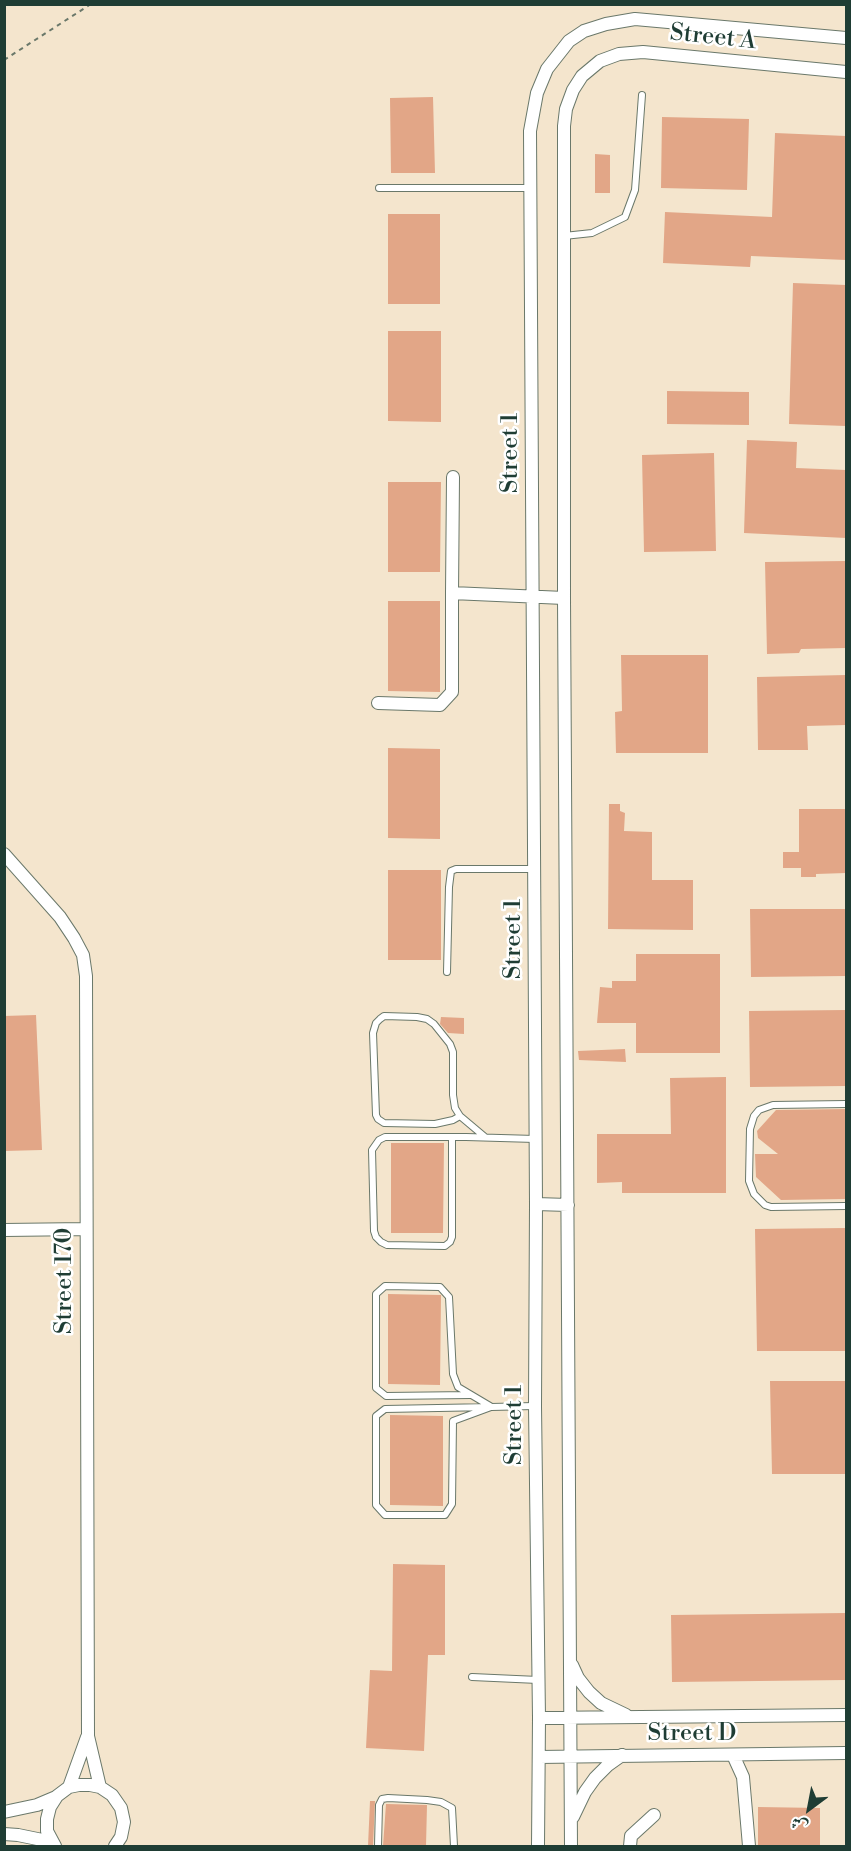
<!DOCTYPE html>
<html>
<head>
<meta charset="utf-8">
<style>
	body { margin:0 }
	#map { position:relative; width:851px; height:1851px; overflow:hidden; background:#f4e5cd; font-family:"Libre Bodoni",Amiri,serif }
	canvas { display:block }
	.frame { position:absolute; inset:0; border:6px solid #1f3d34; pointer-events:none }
	.north { position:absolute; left:779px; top:1779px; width:60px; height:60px; -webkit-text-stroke:4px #fff; paint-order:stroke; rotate:212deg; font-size:16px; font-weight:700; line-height:24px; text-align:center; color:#1f3d34 }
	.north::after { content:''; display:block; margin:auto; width:21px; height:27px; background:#1f3d34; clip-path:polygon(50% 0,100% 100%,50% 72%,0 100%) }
</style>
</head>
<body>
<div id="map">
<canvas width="851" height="1851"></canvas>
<div class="frame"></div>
<div class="north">ش</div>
</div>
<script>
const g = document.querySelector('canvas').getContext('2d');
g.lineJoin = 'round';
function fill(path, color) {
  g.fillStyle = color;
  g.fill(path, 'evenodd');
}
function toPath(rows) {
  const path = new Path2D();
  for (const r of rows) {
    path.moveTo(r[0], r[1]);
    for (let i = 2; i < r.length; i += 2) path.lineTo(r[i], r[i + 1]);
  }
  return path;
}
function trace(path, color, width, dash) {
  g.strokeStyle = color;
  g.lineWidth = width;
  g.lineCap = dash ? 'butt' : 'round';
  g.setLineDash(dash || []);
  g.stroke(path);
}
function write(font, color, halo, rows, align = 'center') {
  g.font = font + ' "Libre Bodoni",serif';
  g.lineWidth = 5;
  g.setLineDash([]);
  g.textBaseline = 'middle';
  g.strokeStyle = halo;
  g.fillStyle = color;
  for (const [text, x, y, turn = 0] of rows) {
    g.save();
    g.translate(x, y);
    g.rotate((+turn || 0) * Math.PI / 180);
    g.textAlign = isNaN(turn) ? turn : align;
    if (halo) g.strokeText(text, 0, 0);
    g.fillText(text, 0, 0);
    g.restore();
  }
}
fill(toPath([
	[433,97,435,173,391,173,390,98],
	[662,117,749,119,747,190,661,188],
	[775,133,846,136,846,260,751,256,750,267,663,263,665,212,772,217],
	[595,154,610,155,610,193,595,193],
	[388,214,440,214,440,304,388,304],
	[793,283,846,285,846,426,789,424],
	[388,331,441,331,441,422,388,421],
	[667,391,749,392,749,425,667,424],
	[747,440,797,442,796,468,846,470,846,538,744,533],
	[714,453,716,551,644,552,642,455],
	[388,482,441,482,440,572,388,572],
	[846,561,846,648,801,649,799,653,767,654,765,562],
	[388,601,440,601,440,692,388,691],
	[621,655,708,655,708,753,616,753,615,712,622,711],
	[846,675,846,725,807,726,808,750,758,750,757,677],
	[388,748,440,749,440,839,388,838],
	[609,804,620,804,620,811,625,813,624,831,652,832,652,880,693,880,693,930,608,929],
	[799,809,846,809,846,873,816,874,816,877,801,877,801,868,783,868,783,852,799,852],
	[388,870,441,870,441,960,388,960],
	[750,909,846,909,846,976,751,977],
	[636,954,720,954,720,1053,636,1053,636,1023,597,1023,600,987,612,988,612,981,636,981],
	[846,1010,846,1086,750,1087,749,1011],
	[36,1015,42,1150,4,1151,4,1016],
	[441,1017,464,1018,464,1034,448,1033,440,1024],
	[625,1049,626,1062,579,1060,578,1051],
	[726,1077,726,1193,622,1193,622,1182,597,1183,597,1134,671,1134,670,1078],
	[846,1109,846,1199,781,1200,756,1177,755,1154,778,1154,758,1138,757,1131,776,1110],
	[391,1143,444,1143,443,1233,391,1233],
	[846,1228,846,1351,757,1351,755,1229],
	[388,1294,441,1295,440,1385,388,1384],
	[770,1381,846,1381,846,1474,772,1474],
	[390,1415,443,1416,443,1506,390,1505],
	[393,1564,445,1565,445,1655,428,1655,424,1751,366,1748,370,1670,392,1671],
	[846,1613,846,1680,672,1682,671,1615],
	[370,1801,375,1801,373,1846,368,1846],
	[386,1804,427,1805,426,1846,383,1846],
	[758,1807,820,1808,820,1846,758,1846]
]), '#e2a687');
const service = toPath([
	[379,188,530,188],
	[564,236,592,233,625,217,635,190,642,95],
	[447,972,449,887,451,871,456,869,534,869],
	[846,1104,773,1105,759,1110,754,1116,750,1129,749,1181,754,1194,765,1205,771,1207,846,1206],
	[460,1116,453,1120,435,1124,384,1123,378,1119,376,1115,373,1033,376,1023,380,1019,384,1016,417,1017,427,1019,434,1024,450,1044,453,1052,453,1095,455,1108,460,1116,485,1137],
	[452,1137,452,1237,450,1242,445,1246,387,1245,381,1242,376,1237,374,1231,372,1150,379,1140,385,1137,466,1137,535,1139],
	[470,1395,386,1396,376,1388,376,1294,385,1286,440,1287,449,1297,453,1374,458,1387,490,1406],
	[491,1407,385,1409,376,1416,376,1505,385,1515,445,1515,452,1504,453,1421,491,1407,534,1406],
	[472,1677,538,1680],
	[378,1846,379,1805,382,1799,388,1798,427,1800,441,1802,452,1808,454,1846]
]);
const minor = toPath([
	[453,477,452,593,564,598],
	[378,703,440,705,452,692,452,593],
	[4,854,60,917,74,938,83,955,86,976,88,1736,100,1787],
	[536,1204,568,1205],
	[4,1230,86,1229],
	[572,1665,578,1678,589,1692,601,1703,626,1715],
	[539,1718,846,1715],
	[733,1755,743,1777,749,1846],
	[539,1757,846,1753],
	[69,1787,87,1737],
	[4,1812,37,1805,56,1797],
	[573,1817,585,1792,595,1778,608,1765,622,1755],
	[4,1834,18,1835,52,1842],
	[55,1846,47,1831,47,1819,50,1807,57,1796,69,1787,79,1785,90,1785,100,1787,112,1795,121,1808,124,1822,121,1837,115,1846],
	[538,1846,539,1718,535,1406,536,1204,530,131,537,93,547,69,569,41,584,31,606,24,635,19,846,38],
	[571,1846,564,598,564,126,566,109,573,90,582,76,600,61,619,54,643,52,846,72],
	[630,1846,631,1836,654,1815]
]);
trace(service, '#6a786a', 8);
trace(minor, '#6a786a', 14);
trace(toPath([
	[4,60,91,4]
]), '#6a786a', 2, [4.5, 4.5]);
trace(service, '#fff', 6);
trace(minor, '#fff', 12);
write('24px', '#1f3d34', '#fff', [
	["Street A",713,38,6],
	["Street 1",511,453,-90],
	["Street 1",514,939,-90],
	["Street 170",65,1281,-90],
	["Street 1",515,1425,-90],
	["Street D",692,1734]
]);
</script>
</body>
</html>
